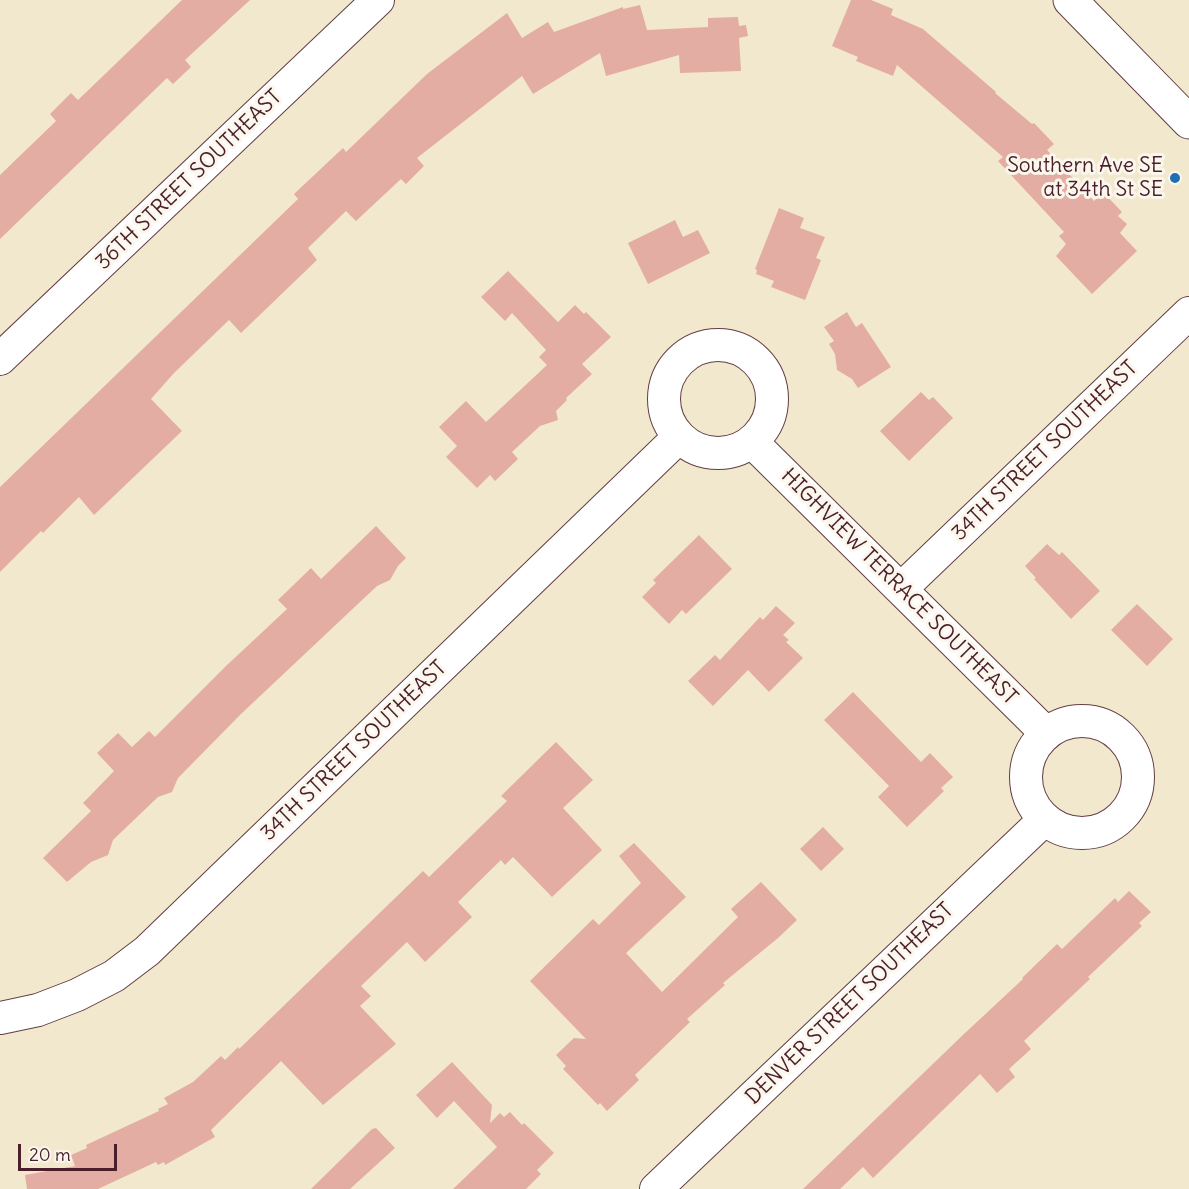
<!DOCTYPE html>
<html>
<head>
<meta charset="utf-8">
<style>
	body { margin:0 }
	#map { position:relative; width:1189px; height:1189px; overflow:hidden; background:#f2e8ce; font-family:Delius,sans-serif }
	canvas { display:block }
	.scale { position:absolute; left:18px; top:1144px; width:99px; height:27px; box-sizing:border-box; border:3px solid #4a1f2b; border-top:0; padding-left:8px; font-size:18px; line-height:21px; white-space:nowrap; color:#4a1f2b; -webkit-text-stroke:4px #fbf7ec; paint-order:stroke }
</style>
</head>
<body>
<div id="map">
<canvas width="1189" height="1189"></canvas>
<div class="scale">20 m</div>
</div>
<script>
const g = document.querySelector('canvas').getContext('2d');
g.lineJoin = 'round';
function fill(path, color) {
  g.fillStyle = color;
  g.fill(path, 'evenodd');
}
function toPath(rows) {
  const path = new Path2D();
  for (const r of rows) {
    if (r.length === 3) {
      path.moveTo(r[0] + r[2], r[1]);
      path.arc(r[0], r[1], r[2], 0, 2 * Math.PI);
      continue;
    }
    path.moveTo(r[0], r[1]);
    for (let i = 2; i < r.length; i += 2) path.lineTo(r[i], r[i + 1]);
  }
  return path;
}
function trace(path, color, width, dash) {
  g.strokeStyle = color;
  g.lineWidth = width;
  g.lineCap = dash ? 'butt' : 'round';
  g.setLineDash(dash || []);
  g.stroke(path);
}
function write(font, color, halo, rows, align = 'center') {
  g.font = font + ' Delius,sans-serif';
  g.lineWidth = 6;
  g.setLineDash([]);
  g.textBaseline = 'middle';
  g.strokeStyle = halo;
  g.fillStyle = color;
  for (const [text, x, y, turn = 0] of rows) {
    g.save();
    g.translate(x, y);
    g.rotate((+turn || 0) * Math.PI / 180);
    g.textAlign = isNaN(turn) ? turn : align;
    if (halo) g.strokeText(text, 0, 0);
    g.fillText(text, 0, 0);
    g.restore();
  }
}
fill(toPath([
	[182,0,250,0,185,60,191,67,173,84,167,78,0,239,0,175,56,121,50,114,71,93,78,100],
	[851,0,871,0,893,9,891,15,923,29,996,92,995,93,1032,124,1034,123,1054,144,1047,150,1094,201,1103,192,1122,212,1118,216,1127,224,1120,233,1137,251,1092,294,1056,256,1066,244,1059,236,1064,232,998,161,1003,157,897,65,893,76,856,61,858,57,832,46],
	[640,5,647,30,708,27,708,18,738,17,739,26,746,25,748,36,739,38,741,71,680,73,679,55,606,76,600,53,533,94,522,76,417,158,424,166,406,184,401,179,356,221,346,211,308,248,317,260,241,333,229,320,174,373,151,399,182,431,94,515,79,497,43,533,41,531,0,572,0,487,298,199,294,194,343,148,346,152,427,74,507,13,522,38,548,22,554,32,623,7,623,9],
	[779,208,804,218,800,228,825,237,816,258,821,260,805,300,771,287,774,281,756,274,757,270,755,269],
	[675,220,683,237,698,230,710,253,648,284,628,243],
	[508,271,558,322,575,305,584,314,586,312,611,337,582,364,592,374,566,398,567,400,556,411,558,420,540,426,512,452,518,459,495,481,490,475,477,488,446,457,457,446,439,427,466,401,486,422,547,365,539,357,546,350,512,313,505,321,481,297],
	[847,312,856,327,862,323,891,367,858,388,852,379,837,370,835,354,829,344,834,341,824,327],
	[921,392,929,400,933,397,953,418,909,461,880,431],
	[376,526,406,558,398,566,390,580,377,586,241,714,178,778,172,792,158,797,113,840,108,855,91,862,67,882,43,858,91,811,83,803,114,771,97,753,118,733,132,747,149,731,155,737,226,666,287,609,278,600,311,568,321,579],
	[699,535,732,569,686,614,682,610,669,624,642,597,656,583,653,580],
	[1047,544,1059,555,1062,552,1100,591,1071,619,1034,579,1036,578,1025,566],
	[1137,604,1173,639,1147,666,1111,630],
	[776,606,795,623,783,635,789,640,786,642,803,658,769,692,748,670,713,706,688,681,715,655,720,660,760,617,763,620],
	[853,692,921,762,930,753,953,777,941,788,944,791,907,827,878,797,889,786,824,720],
	[556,742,593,780,563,808,602,850,552,897,513,857,505,865,501,860,458,902,472,917,425,962,407,942,361,986,371,996,360,1006,396,1044,323,1105,281,1061,211,1130,215,1137,165,1165,164,1162,158,1165,156,1162,98,1189,27,1189,25,1175,75,1166,71,1155,87,1148,86,1145,159,1111,158,1109,168,1104,164,1098,193,1082,221,1056,225,1060,238,1047,239,1049,423,871,429,877,507,801,501,796],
	[823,827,844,849,821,871,800,849],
	[634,843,686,897,626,953,662,992,738,917,731,909,761,882,797,920,778,938,723,983,725,985,687,1019,690,1022,635,1075,639,1080,607,1111,600,1103,598,1105,563,1069,566,1066,556,1055,574,1038,586,1039,530,981,593,919,599,925,641,883,619,856],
	[1129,891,1151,912,1139,923,1142,926,1088,977,1090,979,1024,1041,1031,1049,1009,1069,1015,1077,997,1093,980,1074,873,1178,863,1167,840,1189,803,1189,965,1033,1023,979,1022,978,1057,944,1062,949,1115,898,1118,902],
	[452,1062,492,1105,490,1123,500,1113,504,1117,510,1112,522,1125,524,1123,554,1153,537,1170,541,1174,526,1189,453,1189,497,1147,454,1101,437,1118,416,1095],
	[376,1128,395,1148,350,1189,311,1189,372,1129]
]), '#e4ada3');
const minor = toPath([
	[718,399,54],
	[0,359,378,0],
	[752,442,1046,733],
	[902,588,1189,313],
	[1082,777,56],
	[0,1018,38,1010,77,995,114,976,147,951,679,437],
	[656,1189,1044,820]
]);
const major = toPath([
	[1070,0,1189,122]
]);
trace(minor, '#633d43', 34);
trace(major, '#633d43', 35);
trace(minor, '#fff', 32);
trace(major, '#fff', 33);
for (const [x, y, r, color] of [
	[1175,178,6,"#1f6fb2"]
]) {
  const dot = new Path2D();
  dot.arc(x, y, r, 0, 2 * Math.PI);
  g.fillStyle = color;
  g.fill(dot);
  trace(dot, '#fbf7ec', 2);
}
write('21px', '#4a1f2b', '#fbf7ec', [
	["Southern Ave SE",1163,166],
	["at 34th St SE",1163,190]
], 'right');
write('21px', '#4a1f2b', '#fbf7ec', [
	["36TH STREET SOUTHEAST",189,180,-44],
	["34TH STREET SOUTHEAST",1045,451,-44],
	["HIGHVIEW TERRACE SOUTHEAST",899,587,45],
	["34TH STREET SOUTHEAST",354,751,-44],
	["DENVER STREET SOUTHEAST",850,1004,-44]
]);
</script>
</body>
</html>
